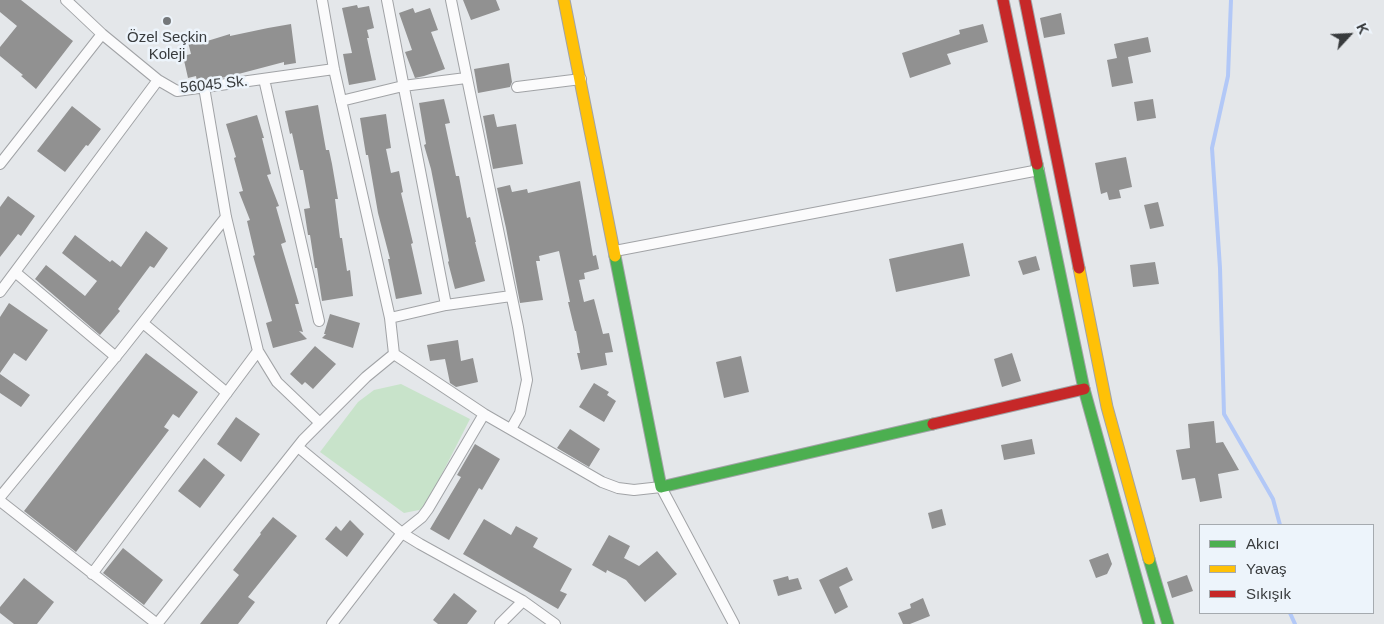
<!DOCTYPE html>
<html>
<head>
<meta charset="utf-8">
<style>
	body { margin:0 }
	#map { position:relative; width:1384px; height:624px; overflow:hidden; background:#e4e7ea; font-family:Arial,sans-serif }
	canvas { display:block }
	.legend { position:absolute; left:1199px; top:524px; width:175px; height:90px; box-sizing:border-box; background:#edf4fb; border:1px solid #a5aaaf; margin:0; padding:6px 9px; list-style:none; font-size:15px; color:#383b3d }
	.legend li { display:flex; align-items:center; gap:10px; height:25px }
	.legend b { width:25px; border:1px solid #a5aaaf }
	.north { position:absolute; left:1324px; top:10px; width:50px; height:50px; -webkit-text-stroke:4px #edf4fb; paint-order:stroke; rotate:65deg; font-size:14px; font-weight:700; line-height:20px; text-align:center; color:#383b3d }
	.north::after { content:''; display:block; margin:auto; width:18px; height:22px; background:#383b3d; clip-path:polygon(50% 0,100% 100%,50% 72%,0 100%) }
</style>
</head>
<body>
<div id="map">
<canvas width="1384" height="624"></canvas>
<ul class="legend">
<li><b style="height:6px;background:#4caf50"></b>Akıcı</li>
<li><b style="height:6px;background:#ffc107"></b>Yavaş</li>
<li><b style="height:6px;background:#c62828"></b>Sıkışık</li>
</ul>
<div class="north">K</div>
</div>
<script>
const g = document.querySelector('canvas').getContext('2d');
g.lineJoin = 'round';
function fill(path, color) {
  g.fillStyle = color;
  g.fill(path, 'evenodd');
}
function toPath(rows) {
  const path = new Path2D();
  for (const r of rows) {
    path.moveTo(r[0], r[1]);
    for (let i = 2; i < r.length; i += 2) path.lineTo(r[i], r[i + 1]);
  }
  return path;
}
function trace(path, color, width, dash) {
  g.strokeStyle = color;
  g.lineWidth = width;
  g.lineCap = dash ? 'butt' : 'round';
  g.setLineDash(dash || []);
  g.stroke(path);
}
function write(font, color, halo, rows, align = 'center') {
  g.font = font + ' Arial,sans-serif';
  g.lineWidth = 5;
  g.setLineDash([]);
  g.textBaseline = 'middle';
  g.strokeStyle = halo;
  g.fillStyle = color;
  for (const [text, x, y, turn = 0] of rows) {
    g.save();
    g.translate(x, y);
    g.rotate((+turn || 0) * Math.PI / 180);
    g.textAlign = isNaN(turn) ? turn : align;
    if (halo) g.strokeText(text, 0, 0);
    g.fillText(text, 0, 0);
    g.restore();
  }
}
fill(toPath([
	[401,384,470,419,424,509,404,513,320,452,358,402,374,390]
]), '#c8e3ca');
trace(toPath([
	[1231,0,1228,76,1212,148,1220,268,1224,414,1273,499,1280,525],
	[1290,613,1295,624]
]), '#b2c8f7', 4);
fill(toPath([
	[0,0,21,0,73,41,36,89,21,76,23,75,0,56,0,47,17,26,0,12],
	[463,0,496,0,500,10,471,20],
	[357,5,358,8,369,6,374,28,367,30,369,38,367,38,376,80,349,85,343,54,352,53,342,8],
	[413,8,415,13,430,8,438,30,431,32,445,69,424,76,415,78,405,52,412,50,399,13],
	[1061,13,1065,34,1044,38,1040,18],
	[291,24,296,63,284,65,284,62,227,77,197,81,196,76,188,78,183,56,191,54,188,42,203,38,204,42,230,34,230,36,268,28],
	[983,24,988,42,947,54,951,64,910,78,902,53,960,34,959,30],
	[1148,37,1151,52,1128,57,1133,83,1112,87,1107,60,1117,58,1114,44],
	[509,63,512,82,510,87,478,93,474,69],
	[444,99,450,123,445,124,456,176,459,176,467,218,470,217,476,242,475,242,485,281,455,289,448,262,449,261,431,169,424,145,426,144,419,103],
	[1153,99,1156,118,1137,121,1134,102],
	[318,105,326,150,329,150,332,164,338,199,335,199,340,238,342,238,347,271,350,270,353,296,322,301,317,268,315,268,310,235,308,235,304,209,310,208,303,170,300,170,292,133,290,134,285,111],
	[72,106,101,129,88,146,86,145,65,172,37,151],
	[386,114,391,148,386,149,391,173,399,171,403,192,401,193,413,243,411,244,422,294,396,299,388,259,390,259,378,213,368,155,366,155,360,118],
	[494,114,497,127,516,124,523,164,493,169,483,116],
	[257,115,264,138,262,138,271,174,267,175,279,206,276,207,286,242,281,244,299,304,295,304,303,332,299,331,307,339,273,348,266,323,272,321,253,256,255,255,247,221,250,220,239,192,243,191,234,158,236,157,226,124],
	[1126,157,1132,187,1119,190,1121,198,1109,200,1107,192,1101,194,1095,163],
	[580,181,593,256,596,255,599,269,584,273,585,279,579,280,584,302,594,299,603,334,609,333,613,352,605,353,607,365,581,370,577,353,580,353,576,331,575,331,568,302,570,302,559,251,539,256,540,261,536,261,543,300,520,303,506,228,497,188,510,185,512,192,527,189,528,193],
	[8,196,35,216,21,236,18,234,0,257,0,207],
	[1158,202,1164,226,1150,229,1144,205],
	[146,231,168,248,154,268,150,266,118,309,120,311,100,335,35,279,46,265,85,296,97,281,62,253,75,235,110,262,112,260,121,267],
	[963,243,970,276,896,292,889,259],
	[1036,256,1040,270,1023,275,1018,261],
	[1155,262,1159,284,1133,287,1130,265],
	[9,303,48,330,26,361,14,353,0,373,0,317],
	[330,314,360,323,353,348,322,338,326,334,324,334],
	[458,340,461,361,473,358,478,382,456,387,450,383,445,359,430,361,427,345],
	[315,346,336,364,313,389,305,382,302,385,290,374],
	[146,353,198,392,179,418,173,414,164,427,169,430,76,552,24,511],
	[1012,353,1021,381,1002,387,994,359],
	[741,356,749,392,724,398,716,362],
	[0,374,30,395,21,407,0,393],
	[594,383,609,392,607,395,616,401,604,422,579,407],
	[236,417,260,434,241,462,217,444],
	[1214,421,1216,443,1223,442,1239,470,1218,474,1222,498,1200,502,1195,478,1182,480,1176,450,1190,448,1188,424],
	[570,429,600,449,589,467,557,448],
	[1032,439,1035,454,1004,460,1001,445],
	[475,444,500,459,482,490,479,488,449,540,430,529,461,477,457,475],
	[204,458,225,475,200,508,178,491],
	[942,509,946,525,932,529,928,513],
	[273,517,297,536,248,597,255,602,238,624,200,624,239,575,233,570,261,534,260,533],
	[484,519,511,535,516,526,538,538,533,547,572,569,560,591,567,594,558,609,463,554],
	[350,520,364,534,347,557,325,539,336,526,341,531],
	[609,535,630,546,624,558,639,566,657,551,677,574,645,602,626,580,607,570,606,573,592,565],
	[123,548,163,580,144,605,103,573],
	[1108,553,1112,564,1107,574,1096,578,1089,560],
	[847,567,853,580,839,587,848,607,835,614,819,580],
	[1187,575,1193,591,1172,598,1167,582],
	[788,576,789,580,798,578,802,589,778,596,773,580],
	[24,578,54,602,37,624,14,624,0,613,0,607],
	[454,593,477,611,467,624,438,624,433,620],
	[923,598,930,616,910,624,903,624,898,613,911,608,910,604]
]), '#919191');
const street = toPath([
	[66,0,102,34,158,80,177,91,334,69],
	[322,0,334,69,390,318,394,354],
	[387,0,446,305],
	[451,0,518,327,527,380,520,413,511,429],
	[264,79,319,321],
	[204,87,226,217,258,351,277,382,320,423],
	[517,87,581,79],
	[341,101,403,86,466,78],
	[0,164,102,34],
	[615,251,1039,170],
	[15,272,116,357],
	[0,292,158,80],
	[390,318,446,305,511,296],
	[143,323,227,393],
	[298,447,402,533,422,517,428,509,484,414],
	[0,497,122,349,226,217],
	[0,501,157,624],
	[92,574,258,351],
	[157,624,303,440,366,377,394,354,484,414,602,482,618,488,634,490,661,487,734,624],
	[332,624,402,533,420,544,523,601,555,624],
	[500,624,523,601]
]);
const fast = toPath([
	[1037,164,1084,389,1149,624],
	[615,256,661,487,933,424],
	[1149,559,1168,624]
]);
const slow = toPath([
	[564,0,615,256],
	[1079,268,1107,407,1149,559]
]);
const jam = toPath([
	[1003,0,1037,164],
	[1025,0,1079,268],
	[933,424,1084,389]
]);
trace(street, '#a1a3a6', 12);
trace(fast, '#a1a3a6', 13);
trace(slow, '#a1a3a6', 13);
trace(jam, '#a1a3a6', 13);
trace(street, '#fbfbfc', 10);
trace(fast, '#4caf50', 11);
trace(slow, '#ffc107', 11);
trace(jam, '#c62828', 11);
for (const [x, y, r, color] of [
	[167,21,5,"#74777a"]
]) {
  const dot = new Path2D();
  dot.arc(x, y, r, 0, 2 * Math.PI);
  g.fillStyle = color;
  g.fill(dot);
  trace(dot, '#edf4fb', 2);
}
write('15px', '#383b3d', '#edf4fb', [
	["Özel Seçkin",167,38],
	["Koleji",167,55]
]);
write('15px', '#383b3d', '#edf4fb', [
	["56045 Sk.",214,85,-6]
]);
</script>
</body>
</html>
